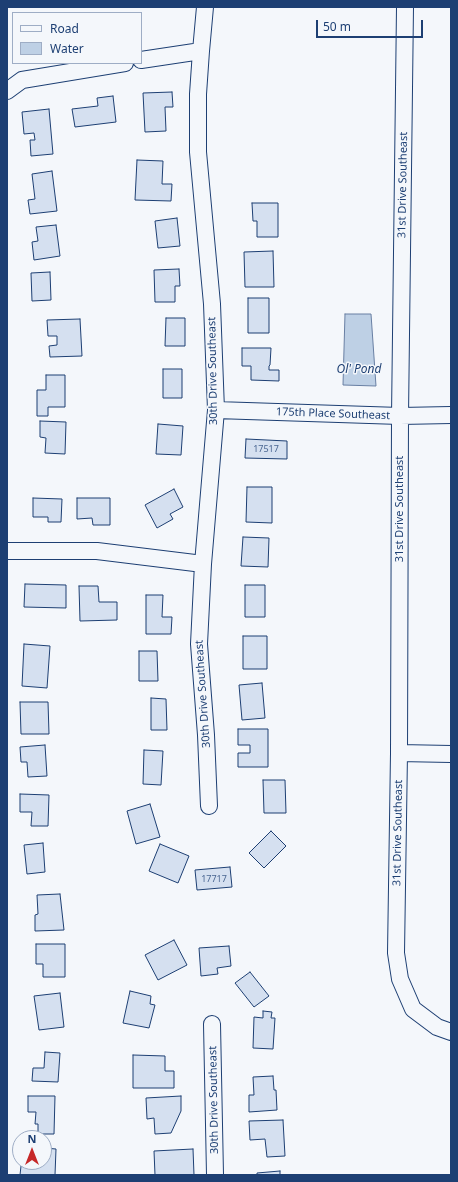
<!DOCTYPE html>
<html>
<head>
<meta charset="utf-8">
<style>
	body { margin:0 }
	#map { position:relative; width:458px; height:1182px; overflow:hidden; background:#f4f7fb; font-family:"Noto Sans",sans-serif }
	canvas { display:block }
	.frame { position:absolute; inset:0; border:8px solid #1d3f73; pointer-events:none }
	.legend { position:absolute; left:12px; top:12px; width:130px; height:52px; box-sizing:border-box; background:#f4f7fb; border:1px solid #9eadc5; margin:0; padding:5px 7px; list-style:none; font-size:12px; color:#1d3f73 }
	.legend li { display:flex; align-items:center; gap:8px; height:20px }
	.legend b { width:20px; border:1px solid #9eadc5 }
	.north { position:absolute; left:12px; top:1130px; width:40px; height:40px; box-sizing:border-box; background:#f4f7fb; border:1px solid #9eadc5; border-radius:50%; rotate:0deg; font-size:11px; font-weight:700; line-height:16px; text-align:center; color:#1d3f73 }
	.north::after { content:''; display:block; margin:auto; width:14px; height:18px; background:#c62828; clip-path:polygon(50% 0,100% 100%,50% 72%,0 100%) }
	.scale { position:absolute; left:316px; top:20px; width:107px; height:18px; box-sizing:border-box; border:2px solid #1d3f73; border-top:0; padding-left:5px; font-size:12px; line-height:14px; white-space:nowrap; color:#1d3f73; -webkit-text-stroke:3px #f4f7fb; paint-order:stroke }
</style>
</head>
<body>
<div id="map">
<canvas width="458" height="1182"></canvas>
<div class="frame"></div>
<ul class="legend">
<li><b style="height:5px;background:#f4f7fb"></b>Road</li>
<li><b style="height:11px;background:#bed0e5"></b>Water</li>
</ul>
<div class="north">N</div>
<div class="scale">50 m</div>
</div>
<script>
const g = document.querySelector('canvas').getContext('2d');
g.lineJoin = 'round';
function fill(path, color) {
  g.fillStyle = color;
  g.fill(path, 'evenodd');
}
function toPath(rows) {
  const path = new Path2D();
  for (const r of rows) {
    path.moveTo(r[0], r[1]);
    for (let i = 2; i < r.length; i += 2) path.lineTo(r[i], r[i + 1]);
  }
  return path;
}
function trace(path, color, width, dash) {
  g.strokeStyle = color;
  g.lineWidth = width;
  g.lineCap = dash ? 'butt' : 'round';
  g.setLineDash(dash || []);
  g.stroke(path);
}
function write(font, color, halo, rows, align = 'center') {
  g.font = font + ' "Noto Sans",sans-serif';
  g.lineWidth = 3;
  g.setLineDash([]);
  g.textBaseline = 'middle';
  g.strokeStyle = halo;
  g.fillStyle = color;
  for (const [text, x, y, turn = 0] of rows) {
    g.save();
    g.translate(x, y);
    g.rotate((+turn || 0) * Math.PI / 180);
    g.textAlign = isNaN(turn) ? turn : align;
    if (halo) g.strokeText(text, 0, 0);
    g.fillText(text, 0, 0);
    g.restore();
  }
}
const water = toPath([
	[345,314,371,314,376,386,343,385,345,314]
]);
fill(water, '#bed0e5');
trace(water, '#687fa3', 1);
const building = toPath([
	[172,92,173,107,165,107,166,131,145,132,143,93,172,92],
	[113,96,116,122,75,127,72,109,98,106,97,98,113,96],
	[49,109,53,154,31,156,30,140,35,140,34,133,24,134,22,112,49,109],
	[137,160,163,161,162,184,172,184,171,201,135,200,137,160],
	[52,171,57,211,30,214,28,200,35,199,32,174,52,171],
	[252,203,278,203,278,237,257,237,257,221,253,221,252,203],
	[177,218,180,246,158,248,155,221,177,218],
	[56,225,60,256,34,260,32,242,38,241,36,227,56,225],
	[273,251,274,287,245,287,244,252,273,251],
	[179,269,180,286,175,286,175,302,155,302,154,270,179,269],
	[50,272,51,300,32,301,31,273,50,272],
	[248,298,269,298,269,333,248,333,248,298],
	[166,318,185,318,185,346,165,346,166,318],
	[80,319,82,356,50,357,49,346,57,345,57,336,48,336,47,320,80,319],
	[242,348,271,348,270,365,269,366,269,370,279,370,279,381,251,380,251,366,242,366,242,348],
	[163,369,182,369,182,398,163,398,163,369],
	[46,375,65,375,65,407,48,407,48,416,37,416,37,390,46,390,46,375],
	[40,421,66,422,65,454,45,453,46,438,40,437,40,421],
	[158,424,183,426,181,455,156,454,158,424],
	[246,439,287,441,287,459,245,458,246,439],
	[247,487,272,487,272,523,246,522,247,487],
	[174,489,183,507,170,514,173,519,157,528,145,505,174,489],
	[33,498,62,499,61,522,48,522,48,517,33,517,33,498],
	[77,498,110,498,110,525,93,525,92,518,77,519,77,498],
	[243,537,269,538,268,567,241,566,243,537],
	[25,584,66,585,66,608,24,607,25,584],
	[245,585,265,585,265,617,245,617,245,585],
	[79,586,98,586,99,602,117,602,117,620,80,621,79,586],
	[146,595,163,595,162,617,172,617,171,634,146,634,146,595],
	[243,636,267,636,267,669,243,669,243,636],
	[24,644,50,646,47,688,22,686,24,644],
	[139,651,157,651,158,681,139,681,139,651],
	[262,683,265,718,242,720,239,685,262,683],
	[151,698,166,699,167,730,151,730,151,698],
	[20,702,48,702,49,734,21,734,20,702],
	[238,729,268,729,268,767,238,767,238,753,250,753,250,745,238,745,238,729],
	[45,745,47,776,28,777,27,762,21,762,20,747,45,745],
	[144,750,163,751,161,785,143,784,144,750],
	[263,780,285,780,286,813,264,813,263,780],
	[20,794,49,795,48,826,31,826,32,812,20,812,20,794],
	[150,804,160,837,136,844,127,811,150,804],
	[271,831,286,846,264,868,249,853,271,831],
	[43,843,45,872,27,874,24,845,43,843],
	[160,844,189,856,178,883,149,871,160,844],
	[230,867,232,887,197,890,195,870,230,867],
	[60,894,64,930,35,931,35,915,38,914,37,895,60,894],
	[174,940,187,965,158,980,145,955,174,940],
	[36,944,65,944,65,977,43,977,43,964,36,964,36,944],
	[229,946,231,966,217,968,218,974,201,976,199,948,229,946],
	[250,972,269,996,254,1007,235,983,250,972],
	[130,991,151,996,150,1004,155,1005,149,1028,123,1023,130,991],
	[60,993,64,1027,39,1030,34,996,60,993],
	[263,1011,272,1012,271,1018,275,1018,273,1049,253,1048,254,1017,263,1018,263,1011],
	[45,1052,60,1053,58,1082,32,1081,33,1068,44,1068,45,1052],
	[133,1055,165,1056,165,1071,174,1071,174,1088,133,1088,133,1055],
	[273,1076,274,1090,276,1090,277,1110,249,1112,249,1095,254,1095,253,1077,273,1076],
	[28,1096,55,1096,54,1134,38,1134,38,1124,35,1124,36,1112,28,1112,28,1096],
	[181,1096,181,1111,171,1133,155,1134,154,1118,147,1119,146,1098,181,1096],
	[283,1120,285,1156,267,1157,265,1139,250,1140,249,1121,283,1120],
	[44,1148,56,1149,55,1175,20,1175,21,1166,36,1167,36,1162,44,1162,44,1148],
	[193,1149,194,1175,155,1175,154,1151,193,1149],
	[280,1171,280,1175,257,1175,257,1173,280,1171]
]);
fill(building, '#d5e0f0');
trace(building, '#1d3f73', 1);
const minor = toPath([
	[205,7,201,51,198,94,198,152,212,304,216,410,203,564,199,644,206,735,209,806],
	[405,7,400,416,399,753,396,953,400,979,413,1009,437,1027,451,1032],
	[141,60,201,51],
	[7,91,22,80,125,63],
	[216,410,400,416,451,415],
	[7,551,97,551,203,564],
	[399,753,451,754],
	[212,1024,215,1175]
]);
trace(minor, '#1d3f73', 18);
trace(minor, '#f4f7fb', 16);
write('9px', '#4b6792', null, [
	["17517",266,449],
	["17717",214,879]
]);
write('11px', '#1d3f73', '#f4f7fb', [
	["31st Drive Southeast",403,185,-89],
	["30th Drive Southeast",213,371,-91],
	["175th Place Southeast",333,414,2],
	["31st Drive Southeast",400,509,-90],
	["30th Drive Southeast",203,694,-94],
	["31st Drive Southeast",398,833,-89],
	["30th Drive Southeast",214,1100,-91]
]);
write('italic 12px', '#1d3f73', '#f4f7fb', [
	["Ol' Pond",359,370]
]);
</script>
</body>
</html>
